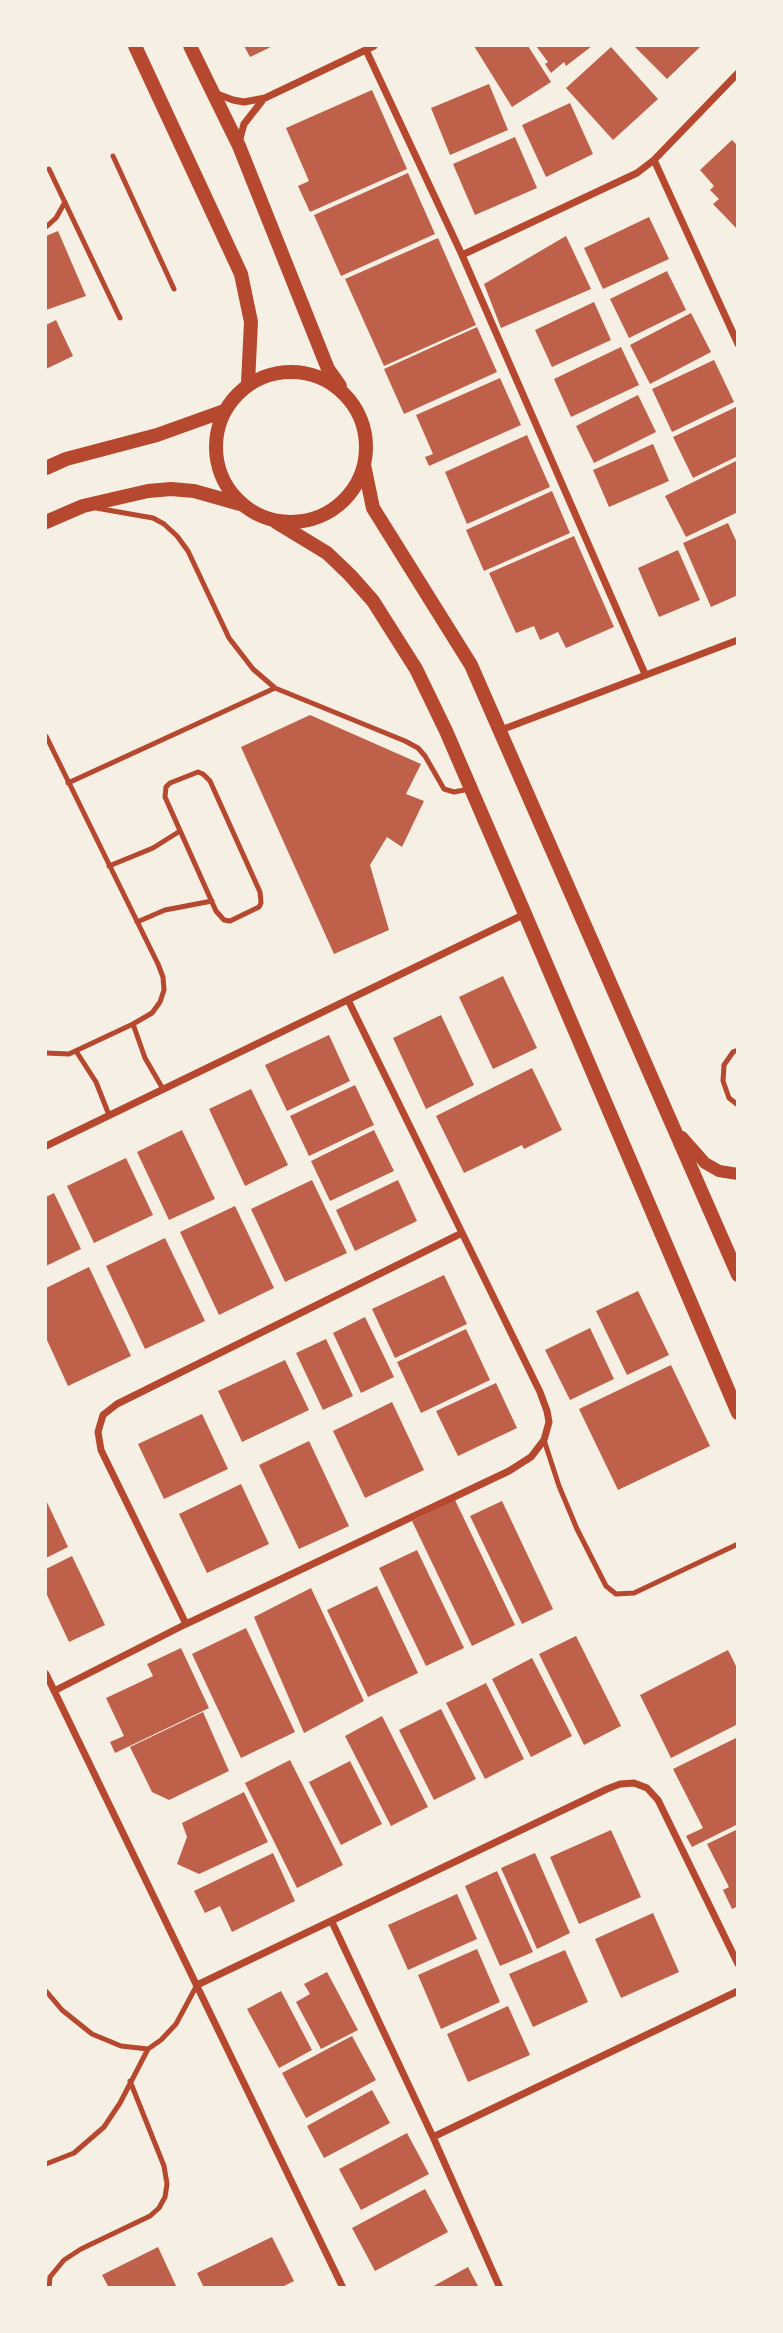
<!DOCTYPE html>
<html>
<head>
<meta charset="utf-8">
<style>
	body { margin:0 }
	#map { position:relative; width:783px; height:2333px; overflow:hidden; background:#f6efe4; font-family:"Exo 2",sans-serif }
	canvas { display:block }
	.frame { position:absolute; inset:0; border:47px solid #f6efe4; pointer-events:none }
</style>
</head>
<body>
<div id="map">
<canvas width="783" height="2333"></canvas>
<div class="frame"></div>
</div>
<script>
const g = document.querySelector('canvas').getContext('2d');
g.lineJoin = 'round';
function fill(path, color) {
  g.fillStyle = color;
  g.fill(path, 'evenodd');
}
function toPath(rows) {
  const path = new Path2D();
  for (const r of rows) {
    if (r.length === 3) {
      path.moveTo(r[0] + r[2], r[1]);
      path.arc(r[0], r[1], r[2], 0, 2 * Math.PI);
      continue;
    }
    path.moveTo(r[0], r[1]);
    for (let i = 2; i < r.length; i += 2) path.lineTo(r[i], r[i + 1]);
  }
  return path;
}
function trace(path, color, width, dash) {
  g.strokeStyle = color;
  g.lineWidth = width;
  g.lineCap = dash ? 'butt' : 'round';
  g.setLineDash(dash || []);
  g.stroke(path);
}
fill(toPath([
	[244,46,273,46,250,57],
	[474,46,528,46,551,82,512,107],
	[536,46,592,46,566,66,564,62,551,73,545,64,548,62],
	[634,46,701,46,667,79],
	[611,47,658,99,613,140,566,88],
	[489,84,508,130,450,155,431,108],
	[372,90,407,169,310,212,298,186,309,181,286,128],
	[570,103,593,154,546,177,522,125],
	[515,137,537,188,475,215,453,164],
	[732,140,738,146,738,230,713,204,719,199,710,190,714,186,700,170],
	[408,173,435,234,341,276,314,215],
	[649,217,669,259,603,289,584,248],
	[58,231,86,296,46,310,46,236],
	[566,236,591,289,501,328,484,284],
	[438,238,476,325,384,366,345,279],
	[667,271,686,310,629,338,610,299],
	[594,302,611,340,552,367,535,330],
	[691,313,711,352,650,384,630,345],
	[56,320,73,356,46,369,46,325],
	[477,327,497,372,404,414,384,369],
	[621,347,639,385,571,417,554,379],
	[714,360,734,402,672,432,652,389],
	[500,378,521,425,429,466,425,457,433,454,416,415],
	[638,395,656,432,594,463,576,426],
	[736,407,738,411,738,456,693,478,673,437],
	[527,435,550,487,467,524,445,472],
	[653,444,669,481,609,507,593,470],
	[738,460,738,512,686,537,665,496],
	[552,491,570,533,484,571,466,530],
	[728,523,738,545,738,595,711,607,683,543],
	[574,536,614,627,566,648,558,632,540,640,534,626,516,633,489,573],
	[678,550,700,600,659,617,638,568],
	[310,715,421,764,406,794,424,801,402,847,387,837,370,865,389,930,334,954,241,747],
	[503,976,537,1048,493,1069,459,997],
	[441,1015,474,1085,426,1109,393,1038],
	[329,1035,350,1081,287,1111,265,1065],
	[532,1068,562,1130,524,1149,522,1145,464,1173,436,1116],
	[355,1085,374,1125,309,1156,290,1116],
	[251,1089,288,1165,245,1186,209,1109],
	[182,1130,215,1199,169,1220,137,1152],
	[374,1130,394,1171,330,1201,311,1161],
	[126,1158,153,1215,94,1243,67,1186],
	[312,1180,347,1253,285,1282,251,1209],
	[398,1180,417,1221,355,1251,336,1210],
	[54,1193,81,1249,46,1266,46,1197],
	[235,1206,274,1288,219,1315,180,1232],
	[165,1238,205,1321,145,1349,106,1266],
	[89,1267,131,1356,68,1386,46,1338,46,1288],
	[444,1275,467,1324,395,1358,372,1309],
	[638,1291,669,1355,627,1375,596,1311],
	[365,1317,394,1377,361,1393,333,1333],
	[590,1328,614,1379,570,1400,545,1350],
	[466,1329,490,1380,421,1413,397,1362],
	[326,1339,353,1396,323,1410,296,1353],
	[285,1360,309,1410,242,1442,218,1391],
	[671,1365,710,1446,618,1490,579,1409],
	[496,1383,517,1428,458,1456,436,1411],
	[392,1402,424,1470,365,1498,333,1431],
	[202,1414,228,1469,164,1499,138,1444],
	[309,1441,349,1526,299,1549,259,1465],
	[241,1484,269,1544,207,1573,179,1514],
	[46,1500,68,1547,46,1558],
	[455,1500,515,1625,472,1646,412,1521],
	[502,1501,553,1609,522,1624,470,1516],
	[417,1550,464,1648,426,1666,379,1568],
	[72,1556,105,1625,69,1642,46,1593,46,1569],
	[377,1586,418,1673,368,1697,327,1610],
	[311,1588,364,1701,304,1733,254,1617],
	[246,1628,295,1732,241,1758,192,1654],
	[576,1636,621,1726,584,1745,539,1654],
	[181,1648,209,1708,115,1753,110,1742,124,1736,106,1698,153,1676,147,1664],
	[728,1650,738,1670,738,1724,671,1758,640,1695],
	[532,1658,572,1736,531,1757,492,1679],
	[486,1683,524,1759,485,1779,446,1703],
	[441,1709,476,1779,434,1800,399,1730],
	[203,1712,229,1771,169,1800,152,1792,130,1747],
	[382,1716,428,1807,391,1826,345,1736],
	[738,1737,738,1824,692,1847,686,1836,703,1828,673,1769],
	[290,1760,343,1865,297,1888,245,1783],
	[350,1761,382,1824,341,1845,309,1782],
	[244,1792,268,1842,199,1874,177,1864,187,1837,182,1823],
	[738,1829,738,1906,732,1909,723,1890,729,1887,707,1844],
	[611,1830,641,1897,579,1924,550,1857],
	[273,1853,295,1901,232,1932,220,1906,205,1913,194,1891],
	[535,1853,570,1933,537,1949,501,1868],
	[497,1871,533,1952,500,1966,465,1886],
	[457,1894,477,1939,408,1970,388,1925],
	[653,1913,679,1972,621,1998,595,1939],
	[477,1949,500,2002,441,2029,418,1975],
	[565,1950,588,2002,533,2027,509,1974],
	[327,1972,358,2030,321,2049,296,2002,310,1994,304,1984],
	[281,1991,312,2050,279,2068,247,2009],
	[508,2006,530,2055,468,2082,447,2034],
	[352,2036,376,2080,306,2118,282,2073],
	[372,2090,390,2123,324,2158,307,2126],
	[407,2133,429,2174,361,2210,339,2169],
	[425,2189,448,2232,375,2271,352,2228],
	[272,2237,294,2281,280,2288,204,2288,197,2273],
	[158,2247,177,2288,109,2288,102,2275],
	[468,2267,479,2288,430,2288]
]), '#bf614a');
trace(toPath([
	[113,156,174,289],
	[49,169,120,318],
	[46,227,56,218,65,202],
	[96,508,153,518,164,524,177,536,188,551,229,638,253,669,275,688,405,741,418,748,425,756,444,789,454,792,469,789],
	[46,736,158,964,163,977,164,990,160,1002,152,1013,133,1024,69,1054,46,1053],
	[198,772,203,774,210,781,260,892,261,903,259,907,230,921,224,920,216,911,165,797,166,787,170,783,198,772],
	[68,783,275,688],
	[109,866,153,848,180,831],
	[137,922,165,910,212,901],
	[133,1024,145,1058,163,1089],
	[738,1050,733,1052,724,1065,723,1081,729,1098,738,1105],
	[76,1051,96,1082,109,1115],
	[544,1440,559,1486,577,1529,606,1586,616,1594,634,1593,738,1544],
	[46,1991,62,2010,92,2034,121,2046,148,2049],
	[46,2164,74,2153,104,2127,120,2103,148,2049,161,2040,176,2024,197,1985],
	[49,2288,50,2277,64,2260,81,2249,150,2216,159,2208,165,2197,167,2184,164,2166,130,2081]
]), '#b5482f', 5);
trace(toPath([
	[366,50,462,255,645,674],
	[217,94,233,100,244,102,265,98,374,46],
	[239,142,244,124,262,101],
	[654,160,738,344],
	[462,255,637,173,654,160,738,73],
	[501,730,738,640],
	[46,1146,525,914],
	[186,1624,101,1450,98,1432,103,1415,117,1404,462,1233],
	[46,1674,343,2288],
	[54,1691,186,1624,509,1471,531,1457,544,1440,549,1422,547,1411,540,1392,348,1000],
	[332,1922,433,2137,500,2288],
	[197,1985,607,1789,620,1784,634,1783,647,1788,658,1800,738,1964],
	[433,2137,738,1991]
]), '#b5482f', 7);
trace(toPath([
	[682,1137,705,1163,719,1171,738,1174]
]), '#b5482f', 12);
trace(toPath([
	[135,46,241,274,251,322,248,383],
	[190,46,239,146,328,369,340,386],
	[291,447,75],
	[364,465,373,508,471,665,738,1275],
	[46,468,66,459,157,435,224,411],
	[46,522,83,506,148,491,171,489,194,491,240,504],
	[276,522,327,553,350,575,373,601,416,669,446,731,525,914,738,1413]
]), '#b5482f', 14);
</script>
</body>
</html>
